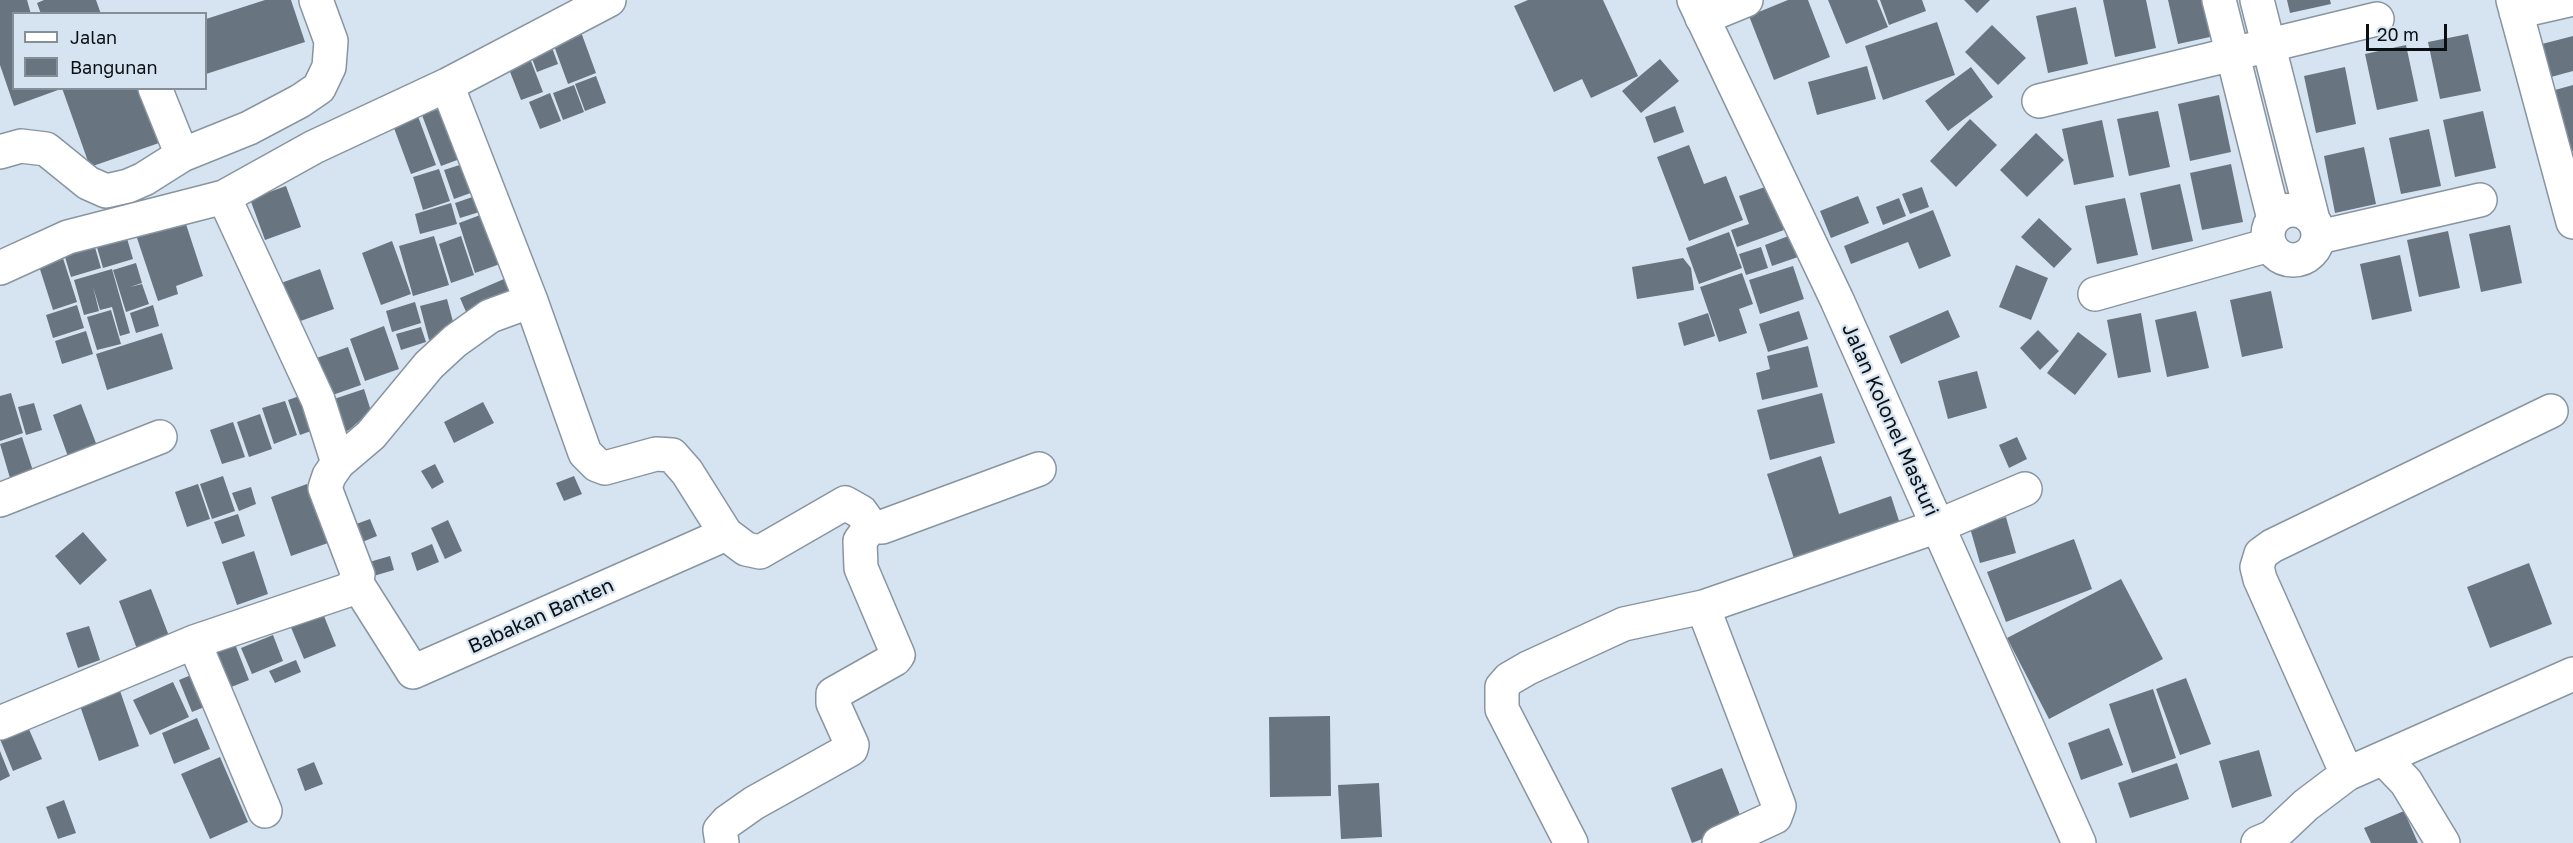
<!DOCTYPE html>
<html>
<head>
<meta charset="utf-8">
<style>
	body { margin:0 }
	#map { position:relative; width:2573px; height:843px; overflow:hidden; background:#d6e4f1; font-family:"Golos Text",sans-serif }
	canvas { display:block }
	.legend { position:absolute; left:12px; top:12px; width:195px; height:78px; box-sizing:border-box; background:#d6e4f1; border:2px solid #848f98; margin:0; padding:8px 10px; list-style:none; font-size:18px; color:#0a0f13 }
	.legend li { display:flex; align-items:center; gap:12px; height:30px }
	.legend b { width:30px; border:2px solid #848f98 }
	.scale { position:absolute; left:2366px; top:24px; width:81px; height:27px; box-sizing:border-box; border:3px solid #0a0f13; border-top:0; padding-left:8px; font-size:18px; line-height:21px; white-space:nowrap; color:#0a0f13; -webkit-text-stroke:4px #d6e4f1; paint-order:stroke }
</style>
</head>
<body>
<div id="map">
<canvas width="2573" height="843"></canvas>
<ul class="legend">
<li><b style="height:8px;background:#fff"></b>Jalan</li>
<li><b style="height:16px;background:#687480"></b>Bangunan</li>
</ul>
<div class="scale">20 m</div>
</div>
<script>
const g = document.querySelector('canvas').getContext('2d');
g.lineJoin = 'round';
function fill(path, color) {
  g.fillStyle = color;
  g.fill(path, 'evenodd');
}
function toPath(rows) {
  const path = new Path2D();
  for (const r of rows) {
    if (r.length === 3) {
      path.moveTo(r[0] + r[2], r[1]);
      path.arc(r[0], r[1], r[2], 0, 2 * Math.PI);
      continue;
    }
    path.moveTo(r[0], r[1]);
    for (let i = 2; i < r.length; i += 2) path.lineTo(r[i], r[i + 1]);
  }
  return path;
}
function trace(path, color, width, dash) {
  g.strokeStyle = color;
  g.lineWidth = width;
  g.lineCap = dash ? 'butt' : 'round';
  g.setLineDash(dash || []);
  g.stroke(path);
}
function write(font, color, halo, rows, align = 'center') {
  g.font = font + ' "Golos Text",sans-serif';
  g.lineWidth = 4.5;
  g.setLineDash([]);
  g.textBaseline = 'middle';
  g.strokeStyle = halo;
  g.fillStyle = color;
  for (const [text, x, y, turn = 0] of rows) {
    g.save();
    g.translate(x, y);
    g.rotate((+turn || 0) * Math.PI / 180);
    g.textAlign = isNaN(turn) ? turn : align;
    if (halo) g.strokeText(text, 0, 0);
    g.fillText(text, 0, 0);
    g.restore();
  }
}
fill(toPath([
	[0,0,27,0,31,14,14,14,14,88,58,90,14,106,0,65],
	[44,0,96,0,101,14,41,14,37,3],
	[265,0,291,0,305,42,206,74,206,19],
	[1528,0,1603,0,1638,76,1591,98,1582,79,1554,92,1514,6],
	[1788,0,1808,0,1830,57,1774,80,1749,16],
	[1828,0,1877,0,1888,27,1846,44],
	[1880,0,1922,0,1926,11,1889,25],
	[1964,0,1990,0,1977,13],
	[2103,0,2146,0,2156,48,2115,57],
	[2168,0,2211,0,2219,35,2178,44],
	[2287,0,2330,0,2331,4,2290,13],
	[2076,7,2088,64,2048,73,2036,16],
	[1937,22,1955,75,1883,100,1865,46],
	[1992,25,2026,58,1998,85,1965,52],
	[581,32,596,73,568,84,553,43],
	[2468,34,2481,91,2440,99,2428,42],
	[2573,36,2573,71,2551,77,2542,44],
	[551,45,558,64,537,72,530,53],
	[2406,45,2418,101,2377,110,2365,54],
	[529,56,543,92,521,100,507,64],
	[1660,59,1679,81,1641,113,1622,91],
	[1867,66,1876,99,1817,115,1808,82],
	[1971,67,1993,97,1948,131,1925,101],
	[2345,67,2356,124,2316,133,2304,76],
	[596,76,606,103,585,111,575,84],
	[574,85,584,112,563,120,553,93],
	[2573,85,2573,151,2572,151,2555,90],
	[62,88,140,88,159,143,90,167],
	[550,93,561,121,540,129,529,102],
	[2219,95,2231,152,2190,161,2178,104],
	[450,105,468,156,441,166,422,115],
	[1675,106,1684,132,1654,143,1645,117],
	[416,111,436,165,411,174,391,120],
	[2158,111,2170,167,2129,176,2117,119],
	[2483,111,2496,168,2455,177,2443,120],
	[1970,119,1997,145,1956,187,1930,161],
	[2102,120,2114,177,2074,185,2062,129],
	[2429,129,2441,186,2401,194,2389,138],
	[2036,133,2064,160,2027,197,2000,170],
	[1689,145,1704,184,1726,176,1743,220,1689,241,1657,157],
	[2364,147,2376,204,2335,213,2324,156],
	[469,162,479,190,454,199,444,170],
	[2231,164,2243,222,2202,230,2190,173],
	[439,169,450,201,423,210,413,177],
	[2180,184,2193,241,2152,250,2140,193],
	[286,186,301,227,265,240,250,199],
	[1768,186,1784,230,1737,247,1731,230,1749,224,1739,196],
	[1922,187,1929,207,1910,214,1902,194],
	[484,193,489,209,460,218,455,203],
	[1858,196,1869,223,1831,238,1820,211],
	[1899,198,1906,216,1883,225,1876,207],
	[2125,198,2138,255,2097,264,2085,206],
	[451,203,457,224,420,234,415,214],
	[1933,210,1951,256,1919,269,1908,242,1851,264,1844,246],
	[483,214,500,264,475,273,459,223],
	[184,218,203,276,176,286,178,294,158,301,136,235],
	[2039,218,2072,249,2054,268,2021,237],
	[2510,225,2522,283,2481,292,2469,234],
	[124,228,133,259,103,268,94,237],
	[2448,231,2460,288,2419,297,2407,240],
	[1729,232,1742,268,1699,284,1686,248],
	[1791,235,1798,257,1772,266,1765,245],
	[434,236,449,285,413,296,399,246],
	[461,236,474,275,451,283,439,244],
	[92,237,101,268,71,277,62,247],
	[392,241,411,294,381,305,362,253],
	[1761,247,1768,268,1746,275,1739,254],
	[62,255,77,302,53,310,38,263],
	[2400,255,2412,311,2372,320,2360,264],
	[1683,258,1691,268,1694,290,1637,299,1632,267],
	[136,263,142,283,130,287,142,284,149,304,126,312,113,270],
	[2016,265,2048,278,2031,320,1999,307],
	[1793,266,1804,299,1760,314,1749,280],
	[112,269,130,333,120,336,112,307,100,310,93,287,99,311,84,315,74,280],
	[320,269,334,309,295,323,281,283],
	[1742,273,1753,304,1739,309,1747,333,1719,342,1700,287],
	[504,279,514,301,470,321,460,298],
	[2271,291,2283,348,2242,357,2230,300],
	[447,299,456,333,429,340,420,306],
	[415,302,421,323,392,332,386,311],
	[77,305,84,328,53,338,46,315],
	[153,305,159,326,136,333,130,313],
	[111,310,121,344,97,350,87,317],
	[1948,310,1960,337,1901,364,1889,336],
	[1799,311,1808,339,1768,352,1759,324],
	[2196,311,2209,368,2167,377,2155,320],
	[1708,313,1715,336,1684,346,1678,323],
	[2141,313,2151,372,2118,378,2107,320],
	[384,326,399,369,365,381,350,339],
	[421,327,426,342,401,350,396,334],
	[2038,330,2059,351,2040,370,2020,348],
	[86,331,93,354,62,364,55,341],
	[2078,332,2107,354,2075,395,2047,373],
	[162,333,173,369,107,390,96,354],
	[1808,346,1818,387,1762,400,1756,373,1770,369,1767,356],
	[348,347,361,385,324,398,311,360],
	[1977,371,1987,408,1948,419,1938,381],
	[364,389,371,411,349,430,339,434,328,401],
	[311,392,322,427,300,435,288,400],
	[11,393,23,433,0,441,0,396],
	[1822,393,1835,443,1770,460,1757,410],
	[285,401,297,435,274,444,262,408],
	[483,402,494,423,454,443,444,422],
	[34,403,42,430,26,435,18,407],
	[81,404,99,451,70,462,53,415],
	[260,414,272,449,249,457,237,422],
	[233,422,245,457,222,464,210,430],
	[22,437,35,477,12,485,0,444],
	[2017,437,2027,459,2009,468,1999,445],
	[1821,456,1839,514,1891,496,1903,533,1797,568,1767,474],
	[435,464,444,482,432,489,421,471],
	[223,476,235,511,212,519,200,484],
	[574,476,582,494,564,501,556,483],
	[198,484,210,519,187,527,175,492],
	[307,484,328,543,291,556,271,497],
	[251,487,256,504,239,511,232,493],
	[238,514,245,536,222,544,214,522],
	[2006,517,2016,553,1980,563,1970,528],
	[370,519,377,536,355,545,348,527],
	[448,520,462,551,445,559,431,528],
	[83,532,107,560,80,585,55,556],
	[2074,539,2092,589,2006,622,1987,572],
	[432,544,439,562,417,571,411,553],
	[254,551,268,594,237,605,222,562],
	[390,556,394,570,370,577,366,563],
	[2529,563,2552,624,2490,648,2467,587],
	[2121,579,2163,659,2049,719,2007,638],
	[151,589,169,636,137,649,119,601],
	[322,611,336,646,304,659,290,625],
	[89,626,100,660,78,668,66,633],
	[273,635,283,661,252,674,241,648],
	[235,644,249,680,221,691,207,655],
	[296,660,301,672,275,683,269,671],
	[201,671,214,703,192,712,179,680],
	[2186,678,2211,744,2180,755,2156,689],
	[173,682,189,717,150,735,133,700],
	[118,685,139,746,99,761,78,700],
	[2153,689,2176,758,2132,773,2109,704],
	[1330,716,1331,796,1270,797,1269,717],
	[197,718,210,749,174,764,162,733],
	[28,727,42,759,13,771,0,739],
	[2109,728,2123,765,2081,780,2068,743],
	[2259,750,2272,796,2232,808,2219,761],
	[0,751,10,776,0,781],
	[220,757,248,822,210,839,181,774],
	[314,762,323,784,305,791,297,769],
	[2177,763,2189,799,2130,818,2118,783],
	[1722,768,1743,823,1692,843,1671,788],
	[1379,783,1382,837,1341,839,1338,785],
	[64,800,76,833,58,839,46,807],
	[2404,811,2418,843,2371,843,2364,828]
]), '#687480');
const minor = toPath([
	[2219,0,2274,219],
	[2257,0,2313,220],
	[2513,0,2573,222],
	[2516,12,2569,0],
	[1702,18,1746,0],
	[447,85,531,301,585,453,597,465,605,468,656,454,672,455,687,472,726,534,746,549,760,552,845,503,861,512,871,526,882,527,1039,469],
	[155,88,182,155],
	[2039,101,2377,19],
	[0,152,21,146,46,149,88,183,106,191,128,186,144,179,182,155,249,128,300,101,319,88,329,67,331,41,316,0],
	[224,197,318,400,338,463],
	[2293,235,25],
	[2319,237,2480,200],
	[0,268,68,237,224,197,314,147,447,85,609,0],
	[2095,294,2269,245],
	[0,500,160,437],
	[356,582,413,672,726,534],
	[1703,607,1779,806,1775,817,1719,843],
	[194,642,265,811],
	[0,723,194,642,351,589,358,575,325,488,329,476,338,463,371,435,429,365,455,341,490,316,531,301],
	[2384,759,2406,782,2443,843],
	[2347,774,2260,579,2257,567,2261,554,2272,546,2551,411],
	[722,843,720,830,727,822,754,803,851,749,852,745,833,703,833,694,895,659,898,655,861,568,860,541,871,526],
	[1571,843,1502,709,1502,687,1509,679,1528,668,1624,624,1703,607,1938,526,2025,489],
	[2258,843,2272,837,2306,805,2347,774,2573,674]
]);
const major = toPath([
	[1694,0,1837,300,2079,843]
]);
trace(minor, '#8895a1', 36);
trace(major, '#8895a1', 36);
trace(minor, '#fff', 33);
trace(major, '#fff', 33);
write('20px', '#0a0f13', '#d6e4f1', [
	["Jalan Kolonel Masturi",1890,420,66],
	["Babakan Banten",541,616,-24]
]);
</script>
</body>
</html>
